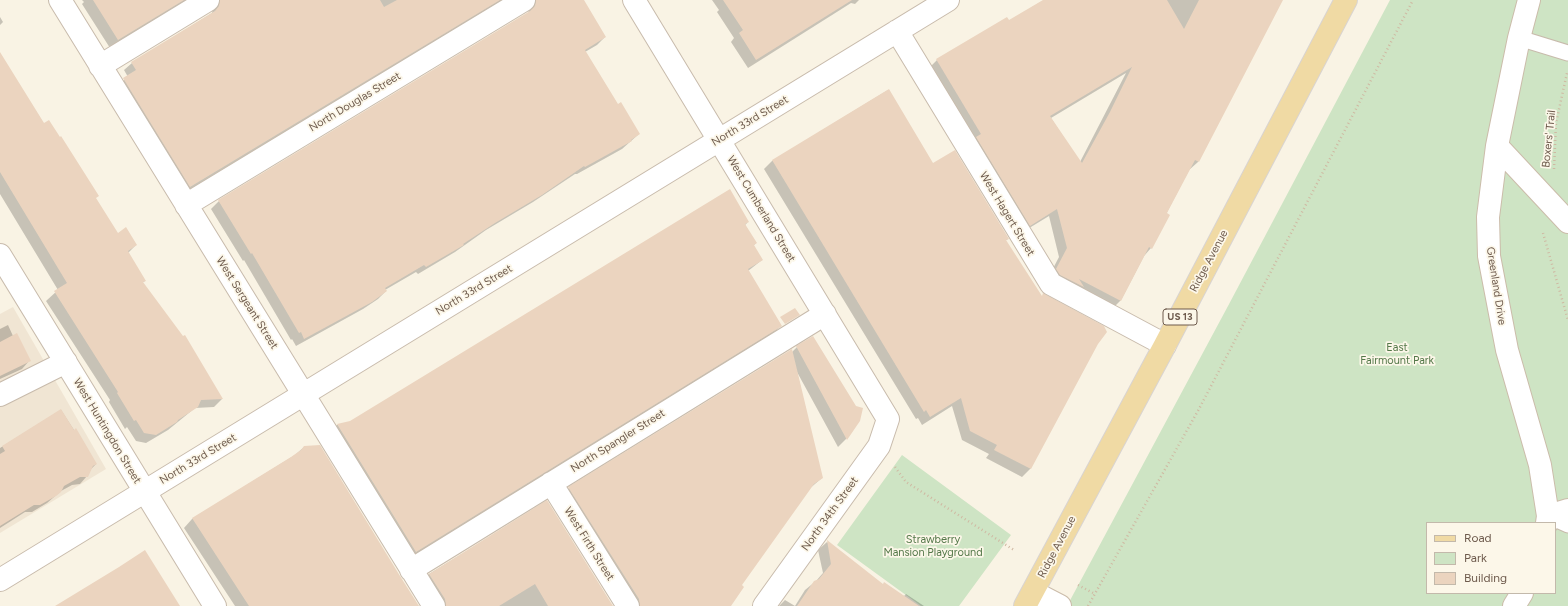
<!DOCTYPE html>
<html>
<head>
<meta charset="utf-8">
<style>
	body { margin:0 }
	#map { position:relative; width:1568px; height:606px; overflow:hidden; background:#f9f3e4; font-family:Figtree,sans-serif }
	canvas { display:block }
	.legend { position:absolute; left:1426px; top:522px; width:130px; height:72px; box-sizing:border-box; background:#fcf7e9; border:1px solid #c3b9ab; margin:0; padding:5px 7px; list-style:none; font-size:12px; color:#6e5b4d }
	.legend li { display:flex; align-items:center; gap:8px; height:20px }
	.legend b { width:20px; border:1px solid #c3b9ab }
</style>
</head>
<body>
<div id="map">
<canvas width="1568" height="606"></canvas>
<ul class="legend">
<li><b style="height:5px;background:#f0daa4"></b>Road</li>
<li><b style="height:11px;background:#cee4c4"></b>Park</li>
<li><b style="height:11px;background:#ebd4bf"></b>Building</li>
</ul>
</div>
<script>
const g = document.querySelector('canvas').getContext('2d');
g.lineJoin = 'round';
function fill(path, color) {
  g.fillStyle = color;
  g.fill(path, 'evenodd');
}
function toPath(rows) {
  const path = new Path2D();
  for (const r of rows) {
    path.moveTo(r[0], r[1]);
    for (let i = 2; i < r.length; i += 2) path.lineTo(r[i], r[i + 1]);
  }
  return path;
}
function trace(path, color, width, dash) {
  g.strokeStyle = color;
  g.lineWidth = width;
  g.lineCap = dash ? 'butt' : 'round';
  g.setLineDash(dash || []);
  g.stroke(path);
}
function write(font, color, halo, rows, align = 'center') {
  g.font = font + ' Figtree,sans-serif';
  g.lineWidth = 3.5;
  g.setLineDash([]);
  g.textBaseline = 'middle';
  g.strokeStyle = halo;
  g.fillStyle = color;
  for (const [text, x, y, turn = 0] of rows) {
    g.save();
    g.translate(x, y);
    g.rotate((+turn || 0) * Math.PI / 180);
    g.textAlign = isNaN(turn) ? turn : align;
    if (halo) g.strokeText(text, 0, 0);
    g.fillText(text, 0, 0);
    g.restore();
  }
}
fill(toPath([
	[13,307,106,469,0,533,0,314]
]), '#f0e5d3');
fill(toPath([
	[1390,0,1568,0,1568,606,1067,606,1228,306],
	[1427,523,1555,523,1555,593,1427,593],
	[902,455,1011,535,959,606,921,606,837,545]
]), '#cee4c4');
fill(toPath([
	[82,0,188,0,110,48,82,4,84,2],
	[209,0,503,0,182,194,116,87,128,77,124,70,132,63,212,13,213,8],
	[526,0,582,0,605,37,597,45,585,52,617,105,639,134,622,149,577,174,575,174,533,202,486,230,455,252,418,274,416,272,385,290,386,291,378,299,363,309,296,346,292,339,291,340,244,260,243,261,211,209,219,201,528,14,529,9],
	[712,0,859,0,855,4,851,3,840,10,748,68,731,42,734,38,717,12,719,10],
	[1044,0,1282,0,1198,162,1189,170,1166,214,1151,248,1144,256,1121,300,1112,309,1048,278,1059,257,1049,216,1021,233,928,69,937,60,1007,18,1009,21],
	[1126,73,1080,162,1051,118],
	[0,17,3,22,0,25],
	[0,54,44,124,95,199,117,234,136,245,128,253,145,281,142,283,222,399,214,407,195,408,168,430,146,443,136,441,127,427,125,429,109,402,110,400,46,301,58,290,0,194],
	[888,90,933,164,1008,239,1005,241,1041,297,1031,468,1022,477,986,458,989,454,962,440,952,406,922,425,918,418,916,419,764,169,772,161],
	[748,222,745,225,756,243,753,246,762,260,748,271,781,326,773,333,408,560,329,433,337,425,350,422],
	[8,325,13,336,29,361,22,369,0,379,0,329],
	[797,347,859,420,846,439,838,447,797,372,822,478,809,489,741,585,729,606,629,606,561,497,569,488,792,352],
	[61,410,96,464,91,469,87,476,80,484,72,485,61,491,47,503,32,512,25,512,0,528,0,448],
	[304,447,418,606,235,606,184,528,192,519,295,455],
	[547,502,612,606,435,606,421,583,429,574],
	[827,542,882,585,904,596,906,594,924,606,795,606,805,590,816,581,823,573,818,550],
	[785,600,795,606,779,606]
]), '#0003');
fill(toPath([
	[93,0,184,0,118,40],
	[220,0,380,0,384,7,397,0,500,0,190,187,123,78,136,70,131,62,215,11,219,6],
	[536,0,584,0,606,37,585,50,618,104,621,102,640,134,631,140,632,141,585,167,584,166,542,195,495,223,463,244,464,245,426,267,424,265,385,288,387,291,372,302,304,339,301,332,299,333,252,253,251,254,218,200,530,11,535,6],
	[723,0,852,0,756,60,739,33,743,30],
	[1043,0,1167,0,1184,29,1199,0,1283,0,1199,162,1195,160,1167,213,1170,215,1152,249,1149,247,1121,301,1079,279,1084,287,1060,275,1056,269,1067,248,1057,209,1030,226,976,137,981,134,936,59,1007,17,1009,20],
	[1132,67,1110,112,1082,163,1050,116],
	[0,52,44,123,49,120,60,137,61,136,99,196,96,198,118,233,126,227,137,245,128,251,146,281,143,282,183,336,185,335,223,399,201,400,198,407,178,420,177,422,156,435,144,433,136,420,134,421,117,393,118,392,54,291,67,283,0,172],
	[889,89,933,163,955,150,1009,239,1006,240,1042,296,1043,293,1104,326,1107,332,1098,344,1031,469,994,450,997,445,970,431,961,398,930,417,926,410,924,412,772,160],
	[730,189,749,222,745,224,757,243,754,245,763,260,748,269,782,326,416,552,337,424,350,421],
	[795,308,800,315,785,324,780,317],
	[17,333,31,361,0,376,0,342],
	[813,336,856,406,863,408,860,421,847,440,796,346],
	[792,349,823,478,814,484,742,585,744,587,731,606,640,606,639,599,568,487],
	[61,409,74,430,76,428,97,464,93,466,88,477,80,477,64,486,61,492,56,496,40,505,34,505,0,526,0,454,5,451,2,446],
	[320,445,400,576,419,606,249,606,192,518,291,457,301,450,304,446],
	[547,500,613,606,548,606,535,584,499,606,446,606,445,599,429,574],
	[827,540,883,584,884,582,919,606,797,606,814,581,819,579,831,564],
	[145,550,180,606,55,606,119,567]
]), '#ebd4bf');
const lane = toPath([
	[1519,38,1568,53],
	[1548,516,1568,525]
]);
const street = toPath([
	[60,0,434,606],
	[634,0,888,419,879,446,764,606],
	[897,31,1051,284,1165,345],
	[100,66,208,0],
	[186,205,524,0],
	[0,255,215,606],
	[0,395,66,362],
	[551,483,628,606],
	[411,570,825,314],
	[0,580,948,0]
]);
const secondary = toPath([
	[1529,0,1519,38,1497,146,1488,217,1489,256,1507,350,1540,465,1548,516,1547,523],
	[1497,146,1568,222],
	[1548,516,1568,510],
	[1033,592,1060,606],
	[1514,606,1522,593]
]);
const primary = toPath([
	[1025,606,1165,345,1346,0]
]);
trace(lane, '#c8bbac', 17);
trace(street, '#c8bbac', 24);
trace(secondary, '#cbbcaa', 24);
trace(primary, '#d9d4d1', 24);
trace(toPath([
	[1554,169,1556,123,1567,73],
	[1543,233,1568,320],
	[895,467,906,482,1014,550],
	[1078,585,1095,594],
	[1088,606,1199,409,1413,0]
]), '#cfb8a2', 2.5, [1, 3]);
trace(lane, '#fff', 15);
trace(street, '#fff', 22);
trace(secondary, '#fff', 22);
trace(primary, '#f0daa4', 22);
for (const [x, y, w] of [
	[1180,317,34]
]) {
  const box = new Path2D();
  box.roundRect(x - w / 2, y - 8, w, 16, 3);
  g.fillStyle = '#fcf7e9';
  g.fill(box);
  trace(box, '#6e5b4d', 1);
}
write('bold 10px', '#6e5b4d', null, [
	["US 13",1180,317]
]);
write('11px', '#6e5b4d', '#fcf7e9', [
	["North Douglas Street",355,102,-31],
	["North 33rd Street",750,121,-31],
	["Boxers' Trail",1549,139,-84],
	["West Cumberland Street",761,209,59],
	["West Hagert Street",1007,214,59],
	["Ridge Avenue",1209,261,-62],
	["Greenland Drive",1496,286,81],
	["North 33rd Street",474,290,-31],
	["West Sergeant Street",247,303,58],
	["West Huntingdon Street",107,431,59],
	["North Spangler Street",618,441,-32],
	["North 33rd Street",198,459,-31],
	["North 34th Street",830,514,-54],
	["West Firth Street",589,544,58],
	["Ridge Avenue",1057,547,-62]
]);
write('11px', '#547849', '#fcf7e9', [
	["East",1397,348],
	["Fairmount Park",1397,361],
	["Strawberry",933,540],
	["Mansion Playground",933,553]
]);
</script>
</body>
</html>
